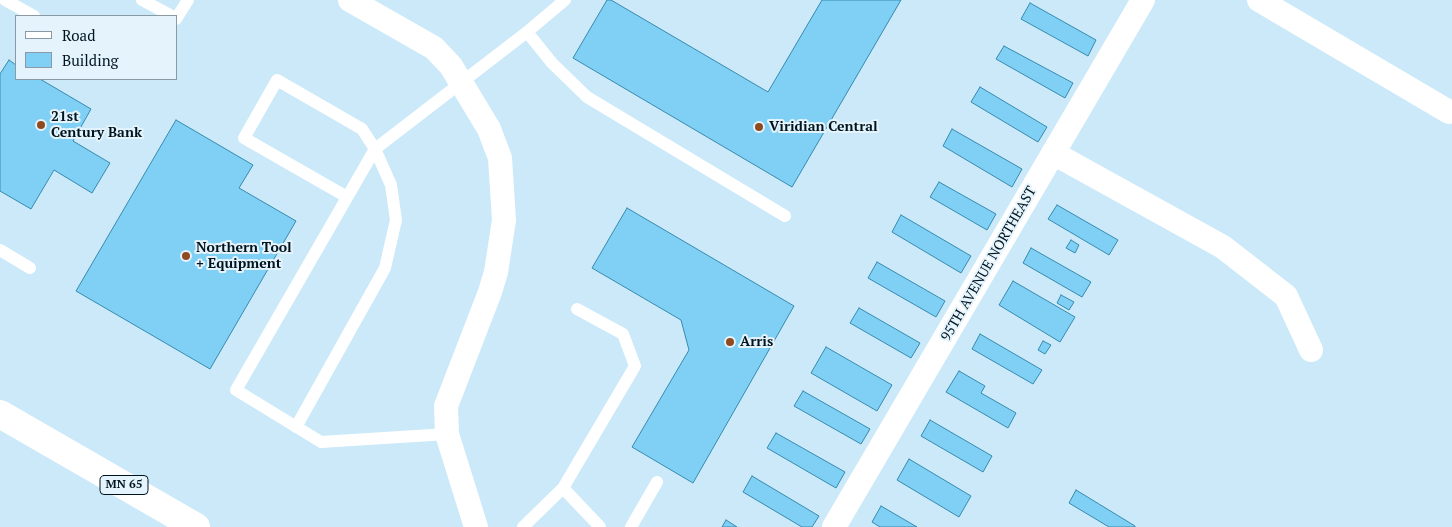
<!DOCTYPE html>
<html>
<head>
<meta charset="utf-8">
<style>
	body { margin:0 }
	#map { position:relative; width:1452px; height:527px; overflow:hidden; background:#cbe9f9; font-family:"PT Serif",serif }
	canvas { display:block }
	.legend { position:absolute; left:15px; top:15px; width:162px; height:65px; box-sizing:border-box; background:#e5f4fc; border:1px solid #899aa4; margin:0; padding:6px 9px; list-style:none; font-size:15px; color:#00141f }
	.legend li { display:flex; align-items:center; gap:10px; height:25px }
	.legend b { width:25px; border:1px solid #899aa4 }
</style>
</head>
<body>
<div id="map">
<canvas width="1452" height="527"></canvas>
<ul class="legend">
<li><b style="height:6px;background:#fff"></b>Road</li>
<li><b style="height:14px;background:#80d0f5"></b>Building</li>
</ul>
</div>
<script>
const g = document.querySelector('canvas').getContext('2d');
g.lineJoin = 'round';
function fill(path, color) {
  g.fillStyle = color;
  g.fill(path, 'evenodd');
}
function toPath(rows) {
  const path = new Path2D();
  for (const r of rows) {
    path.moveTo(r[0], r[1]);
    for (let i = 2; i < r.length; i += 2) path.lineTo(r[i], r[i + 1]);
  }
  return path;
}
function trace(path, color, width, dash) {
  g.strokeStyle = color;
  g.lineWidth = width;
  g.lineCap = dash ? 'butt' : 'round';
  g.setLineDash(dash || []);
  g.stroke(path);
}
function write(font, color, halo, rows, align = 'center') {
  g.font = font + ' "PT Serif",serif';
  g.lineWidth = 4;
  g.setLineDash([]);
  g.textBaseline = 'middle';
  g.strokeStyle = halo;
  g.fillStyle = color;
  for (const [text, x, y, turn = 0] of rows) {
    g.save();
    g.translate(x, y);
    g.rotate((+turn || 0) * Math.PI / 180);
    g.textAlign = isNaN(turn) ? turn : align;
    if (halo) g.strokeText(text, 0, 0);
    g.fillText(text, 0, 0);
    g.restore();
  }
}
const building = toPath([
	[607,0,611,0,768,92,822,0,901,0,792,187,573,58,607,0],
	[1030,3,1096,40,1088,56,1021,19,1030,3],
	[1004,46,1073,83,1065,98,996,59,1004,46],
	[9,60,16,65,16,79,40,79,91,109,73,141,110,163,92,193,54,170,31,209,0,191,0,74,9,60],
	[980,87,1047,127,1038,142,971,102,980,87],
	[176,120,253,165,239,188,296,221,210,369,76,291,176,120],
	[952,129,1022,169,1012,187,943,146,952,129],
	[939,182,996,214,987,230,930,197,939,182],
	[1057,205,1118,240,1109,255,1048,219,1057,205],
	[627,208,794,306,693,483,632,447,689,350,681,320,592,268,627,208],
	[901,215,971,256,961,273,892,232,901,215],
	[1071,240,1079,245,1075,253,1066,248,1071,240],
	[1031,248,1091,282,1082,297,1023,263,1031,248],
	[877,262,945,301,936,317,868,278,877,262],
	[1013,281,1075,317,1060,342,999,305,1013,281],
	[1061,295,1074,302,1069,310,1057,303,1061,295],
	[859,308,920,343,911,358,850,323,859,308],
	[980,334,1042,370,1033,384,972,349,980,334],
	[1043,341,1051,345,1045,354,1038,350,1043,341],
	[826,347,892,385,877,411,811,373,826,347],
	[959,371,985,386,981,393,1016,413,1008,428,946,392,959,371],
	[803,391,870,429,861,444,794,406,803,391],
	[930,420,992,456,983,472,921,436,930,420],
	[776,433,845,472,836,488,767,448,776,433],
	[909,459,971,496,959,517,897,480,909,459],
	[752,476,819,516,812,527,802,527,743,492,752,476],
	[1076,490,1135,526,1135,527,1109,527,1069,503,1076,490],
	[881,506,917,527,880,527,872,522,881,506],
	[726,520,737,527,722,527,726,520]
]);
fill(building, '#80d0f5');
trace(building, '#368aae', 1);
trace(toPath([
	[5,0,34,16],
	[142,0,172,16],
	[176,19,188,0],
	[527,32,552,63,587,97,785,216],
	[0,250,30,268],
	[296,427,385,268,396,220,391,185,375,149,362,129,277,80,244,138,347,197],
	[447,434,321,442,236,390,375,149,527,32,565,0],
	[563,488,600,527],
	[523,527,563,488,635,366,623,334,577,309],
	[631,527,657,482]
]), '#fff', 12);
trace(toPath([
	[350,0,434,48,451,66,489,129,500,158,504,220,496,272,490,292,446,406,447,434,476,527],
	[1259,0,1449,112],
	[1053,153,1223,247,1286,296,1311,350],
	[834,527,1143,0]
]), '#fff', 24);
trace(toPath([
	[0,414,196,527]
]), '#fff', 28);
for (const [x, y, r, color] of [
	[41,125,5,"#8f4a1f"],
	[759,127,5,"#8f4a1f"],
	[186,256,5,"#8f4a1f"],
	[730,342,5,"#8f4a1f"]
]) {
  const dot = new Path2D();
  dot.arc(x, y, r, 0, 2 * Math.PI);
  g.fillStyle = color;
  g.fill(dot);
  trace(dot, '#e5f4fc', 2);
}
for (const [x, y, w] of [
	[124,485,48]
]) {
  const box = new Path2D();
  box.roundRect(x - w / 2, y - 9.5, w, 19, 4);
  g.fillStyle = '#e5f4fc';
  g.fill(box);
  trace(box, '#00141f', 1);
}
write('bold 12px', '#00141f', null, [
	["MN 65",124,485]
]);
write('bold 14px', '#00141f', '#e5f4fc', [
	["21st",51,117],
	["Century Bank",51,133],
	["Viridian Central",769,127],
	["Northern Tool",196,248],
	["+ Equipment",196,264],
	["Arris",740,342]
], 'left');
write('14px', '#00141f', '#e5f4fc', [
	["95TH AVENUE NORTHEAST",989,264,-60]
]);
</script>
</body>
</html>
